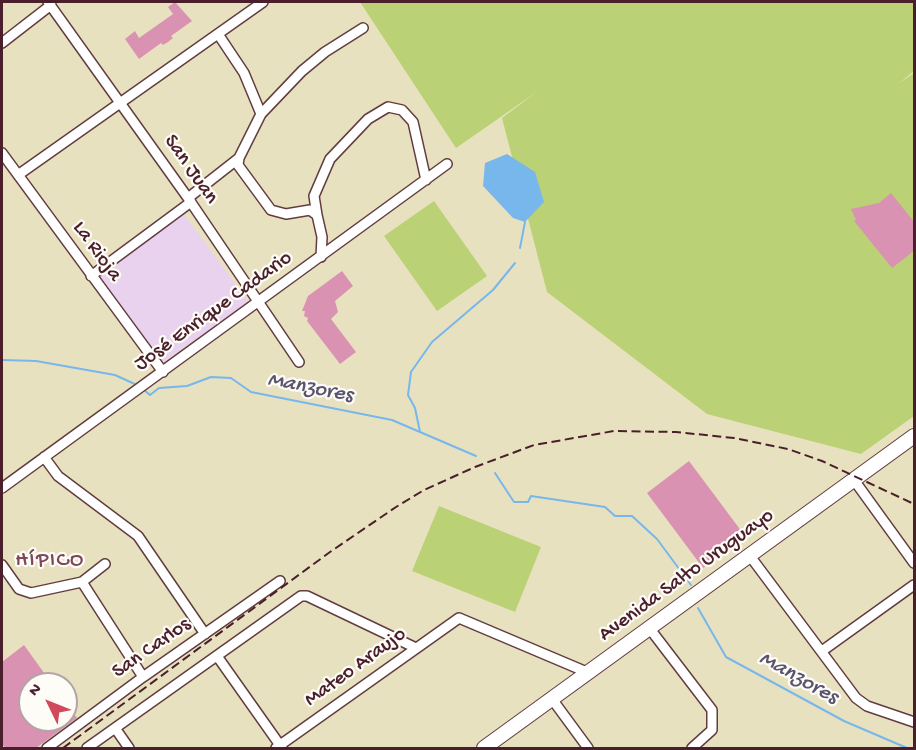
<!DOCTYPE html>
<html>
<head>
<meta charset="utf-8">
<style>
	body { margin:0 }
	#map { position:relative; width:916px; height:750px; overflow:hidden; background:#e8e1bf; font-family:"Gochi Hand",sans-serif }
	canvas { display:block }
	.frame { position:absolute; inset:0; border:3px solid #4a1f2b; pointer-events:none }
	.north { position:absolute; left:18px; top:672px; width:60px; height:60px; box-sizing:border-box; background:#fdfcf7; border:2px solid #b5a4a5; border-radius:50%; rotate:313deg; font-size:16px; font-weight:700; line-height:24px; text-align:center; color:#4a1f2b }
	.north::after { content:''; display:block; margin:auto; width:21px; height:27px; background:#d1495b; clip-path:polygon(50% 0,100% 100%,50% 72%,0 100%) }
</style>
</head>
<body>
<div id="map">
<canvas width="916" height="750"></canvas>
<div class="frame"></div>
<div class="north">N</div>
</div>
<script>
const g = document.querySelector('canvas').getContext('2d');
g.lineJoin = 'round';
function fill(path, color) {
  g.fillStyle = color;
  g.fill(path, 'evenodd');
}
function toPath(rows) {
  const path = new Path2D();
  for (const r of rows) {
    path.moveTo(r[0], r[1]);
    for (let i = 2; i < r.length; i += 2) path.lineTo(r[i], r[i + 1]);
  }
  return path;
}
function trace(path, color, width, dash) {
  g.strokeStyle = color;
  g.lineWidth = width;
  g.lineCap = dash ? 'butt' : 'round';
  g.setLineDash(dash || []);
  g.stroke(path);
}
function write(font, color, halo, rows, align = 'center') {
  g.font = font + ' "Gochi Hand",sans-serif';
  g.lineWidth = 4.5;
  g.setLineDash([]);
  g.textBaseline = 'middle';
  g.strokeStyle = halo;
  g.fillStyle = color;
  for (const [text, x, y, turn = 0] of rows) {
    g.save();
    g.translate(x, y);
    g.rotate((+turn || 0) * Math.PI / 180);
    g.textAlign = isNaN(turn) ? turn : align;
    if (halo) g.strokeText(text, 0, 0);
    g.fillText(text, 0, 0);
    g.restore();
  }
}
fill(toPath([
	[184,214,249,302,161,364,98,276]
]), '#e9d2ee');
fill(toPath([
	[360,2,914,2,914,71,898,84,914,73,914,416,861,454,707,414,547,292,502,118,538,91,456,148],
	[434,201,487,276,437,311,384,236],
	[439,506,541,547,515,612,412,571]
]), '#bad176');
fill(toPath([
	[507,154,535,172,544,202,525,222,513,218,483,186,485,163]
]), '#77b7eb');
trace(toPath([
	[520,248,525,222],
	[2,360,36,361,115,375,139,386],
	[143,389,150,395,159,388,187,386,211,377,231,378,251,392,392,420,476,456],
	[420,432,415,408,408,395,411,372,432,342,493,290,515,263],
	[495,473,514,502,528,502,531,496,605,507,615,516,632,516,657,539,691,585],
	[698,608,726,657,844,721,907,748]
]), '#77b7eb', 2);
fill(toPath([
	[175,2,192,21,171,36,173,38,168,42,163,45,161,43,139,59,125,39,135,31,139,38,173,14,168,7],
	[891,193,915,223,915,250,892,268,854,221,856,220,851,209,879,203],
	[342,271,353,286,335,301,338,312,331,319,356,352,340,364,307,321,308,318,304,316,305,311,302,311,308,296],
	[689,461,745,536,703,568,647,493],
	[24,645,52,684,30,684,30,720,66,720,66,703,77,718,36,748,5,748,2,744,2,662]
]), '#da92b2');
const minor = toPath([
	[48,2,188,198,299,362],
	[218,34,244,73,261,114],
	[2,43,51,5],
	[2,153,163,372],
	[239,158,238,165,271,210,286,214,310,210,317,215,322,237,321,257],
	[18,175,263,2],
	[188,198,239,158,261,114,302,71,325,52,363,28],
	[317,215,314,196,330,159,368,119,388,107,402,110,413,122,426,180],
	[91,276,191,202],
	[44,457,58,476,138,536,205,634],
	[854,480,914,563],
	[2,488,447,164],
	[750,556,856,698,867,706,914,722],
	[2,565,19,589,31,593,82,582,143,677],
	[82,582,105,564],
	[650,629,712,710,712,730,692,748],
	[822,651,914,585],
	[217,656,282,748],
	[552,699,588,748],
	[115,728,129,748],
	[47,748,143,677,280,581],
	[87,748,301,596,307,596,416,648],
	[276,748,459,618,589,673]
]);
const secondary = toPath([
	[484,748,914,436]
]);
trace(minor, '#623c41', 12);
trace(secondary, '#623c41', 16);
trace(minor, '#fff', 9);
trace(secondary, '#fff', 14);
trace(toPath([
	[63,748,330,552,396,507,424,490,475,467,534,445,614,431,676,432,734,438,788,449,822,461,914,504]
]), '#4a1f2b', 2, [9, 4.5]);
write('21px', '#4a1f2b', '#fdfcf7', [
	["San Juan",190,170,55],
	["La Rioja",96,252,54],
	["José Enrique Cadario",214,312,-36],
	["Avenida Salto Uruguayo",687,576,-36],
	["San Carlos",152,649,-35],
	["Mateo Araujo",356,668,-36]
]);
write('italic 22px', '#5a546e', '#fdfcf7', [
	["Manzores",310,389,11],
	["Manzores",798,679,29]
]);
g.letterSpacing = '1.5px';
write('22px', '#7c475a', '#fdfcf7', [
	["HÍPICO",50,562]
]);
g.letterSpacing = '0px';
</script>
</body>
</html>
